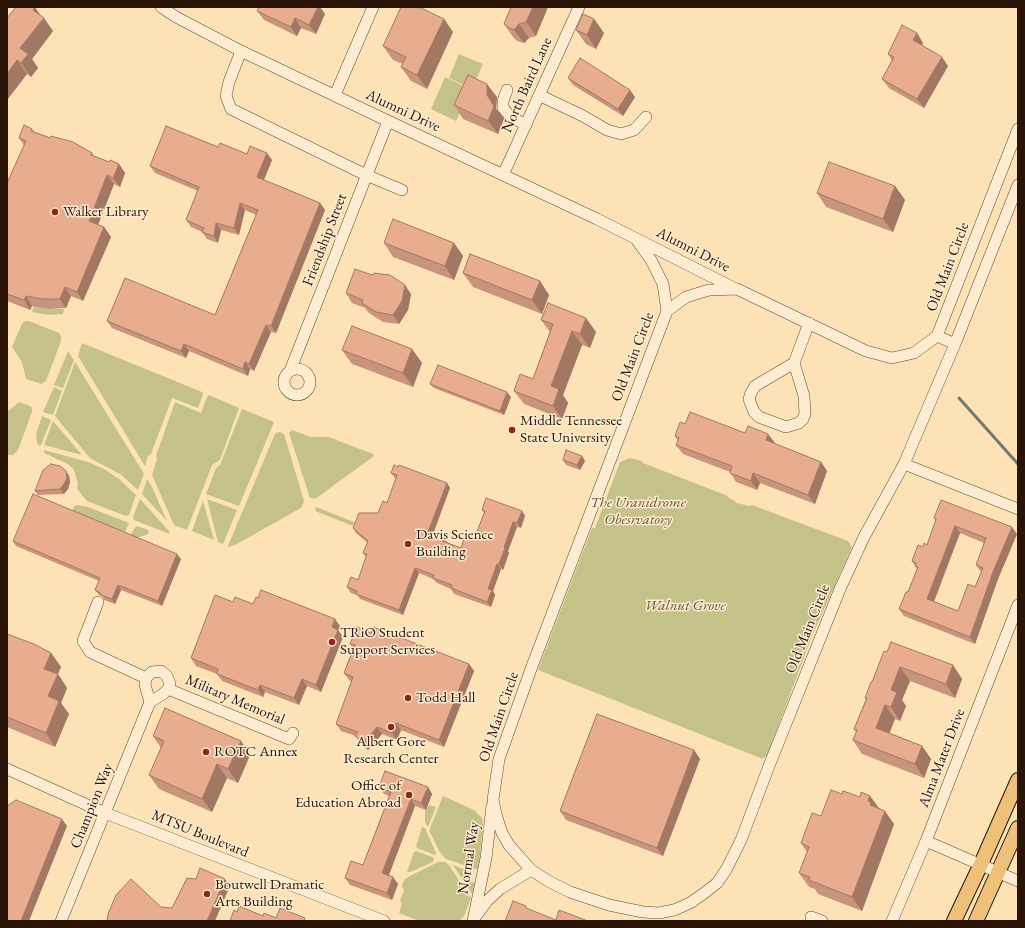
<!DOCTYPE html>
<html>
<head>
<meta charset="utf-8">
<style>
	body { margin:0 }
	#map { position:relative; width:1025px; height:928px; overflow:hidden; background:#fde2b6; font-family:"EB Garamond",serif }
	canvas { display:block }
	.frame { position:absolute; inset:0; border:8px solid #2a1408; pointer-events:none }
</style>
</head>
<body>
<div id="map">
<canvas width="1025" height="928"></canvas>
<div class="frame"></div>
</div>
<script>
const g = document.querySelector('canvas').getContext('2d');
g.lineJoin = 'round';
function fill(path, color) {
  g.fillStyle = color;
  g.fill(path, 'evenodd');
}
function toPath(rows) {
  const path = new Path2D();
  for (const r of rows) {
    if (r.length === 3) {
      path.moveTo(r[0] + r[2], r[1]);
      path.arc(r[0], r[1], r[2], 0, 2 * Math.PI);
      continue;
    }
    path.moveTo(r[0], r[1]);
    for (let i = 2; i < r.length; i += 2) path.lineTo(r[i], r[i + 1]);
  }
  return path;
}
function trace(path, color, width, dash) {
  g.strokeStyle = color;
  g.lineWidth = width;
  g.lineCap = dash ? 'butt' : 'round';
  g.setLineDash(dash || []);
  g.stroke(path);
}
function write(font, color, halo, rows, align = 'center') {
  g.font = font + ' "EB Garamond",serif';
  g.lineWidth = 3;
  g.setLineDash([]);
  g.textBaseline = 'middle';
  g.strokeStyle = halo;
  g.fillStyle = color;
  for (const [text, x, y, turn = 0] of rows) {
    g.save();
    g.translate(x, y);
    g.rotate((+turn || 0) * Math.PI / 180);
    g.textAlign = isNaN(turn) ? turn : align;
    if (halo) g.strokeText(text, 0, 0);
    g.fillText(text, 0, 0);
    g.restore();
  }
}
fill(toPath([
	[459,54,483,64,472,89,449,78],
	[445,77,472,90,456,121,431,109],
	[34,306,49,309,64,309,63,314,49,315,32,312],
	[25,321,29,321,59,333,61,336,61,341,46,381,41,384,26,379,22,362,12,347,22,324],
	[82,343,202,392,203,394,198,408,172,398,151,454,148,456,145,466,78,356],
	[68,351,74,360,63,388,54,385],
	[75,362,144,474,138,490,120,474,90,458,55,416],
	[54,387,62,391,53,415,43,412],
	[209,395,239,408,220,460,212,465,187,530,174,525,152,475,157,459,156,456,157,453,175,402,201,413,207,397],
	[19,402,30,406,32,408,32,412,18,450,13,455,7,455,7,412],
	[242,409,274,422,239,506,206,494,216,468,220,465],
	[42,416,51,420,41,445,39,446,37,443,36,434],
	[53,421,82,455,44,445],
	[292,430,311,437,328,437,334,439,373,454,374,456,315,499,310,498,289,433],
	[280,432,284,434,304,501,301,508,235,545,228,547,228,546,274,436,276,433],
	[44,450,88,462,104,469,119,479,136,495,129,515,126,516,87,501,77,489,78,483,74,470,68,464,46,454,44,452],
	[630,458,642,461,643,463,728,496,729,498,735,501,736,503,750,506,752,505,848,541,852,547,812,636,767,756,763,758,763,759,538,670,592,528,595,528,620,462],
	[147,479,152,487,167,521,142,494],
	[140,499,169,531,170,534,134,520,133,517],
	[207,499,237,510,223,544,218,542],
	[203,501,214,540,192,531],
	[77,505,88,507,129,523,124,535,71,513,74,506],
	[316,507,354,522,353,526,315,511],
	[136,526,146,529,149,531,148,534,134,539,129,537],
	[443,796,474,810,482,818,483,826,480,856,478,868,476,869,446,859,439,851,433,838,429,831],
	[429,805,436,807,428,827,425,822,425,811],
	[422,827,425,828,436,853,435,855,417,848,416,846],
	[417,851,434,858,433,862,410,872,407,872,414,852],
	[438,862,445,862,448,864,471,898,464,916,459,921,419,921,399,913,402,904,400,900,404,891,402,886,404,880,408,877],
	[453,865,471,872,469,881,475,883,472,894]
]), '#c5c289');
trace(toPath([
	[959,398,1018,464]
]), '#727971', 3);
const minor = toPath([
	[161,7,176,17,241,51,388,121,597,219,736,289],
	[241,51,229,82,226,96,231,109,366,175,402,190],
	[507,90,503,101,503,108,510,116,526,125],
	[335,95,373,7],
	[539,95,583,116,607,130,621,134,634,130,646,117],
	[1018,129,937,336,914,353,892,358,866,351,737,289,709,290,686,297,667,311,531,669,499,759,493,800,497,818,502,833,509,845,531,870,550,882,570,892,609,905,643,912,659,913,674,910,690,903,703,894,717,883,726,870,741,840,769,766,840,589,864,537,904,464,955,344,1018,185],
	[503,175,579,7],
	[636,239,651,260,663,284,667,311],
	[937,336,955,344],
	[794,363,755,386,751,393,749,399,754,412,759,417,786,427,799,423,803,419,805,414,804,396,794,363,809,323],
	[297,382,13],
	[290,371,388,121],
	[904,464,1018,509],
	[98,602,83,641,90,652,146,678],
	[168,689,289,739,293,733],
	[7,769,105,813,384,921],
	[926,841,1018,881],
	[476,916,487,901,500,889,531,870],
	[811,917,822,921],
	[61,921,150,702,163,694,168,689,170,684,167,676,161,671,152,672,146,678,145,685,150,702],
	[473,921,486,858,492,806],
	[892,921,926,841,1018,605]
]);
const major = toPath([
	[954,921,981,864,1018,780],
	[976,921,1018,828]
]);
trace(minor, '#5f4834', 12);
trace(major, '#2a1408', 16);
trace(minor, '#feecd0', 11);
trace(major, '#eec17b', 14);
fill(toPath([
	[511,7,548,7,536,36,529,38,524,43,517,41,513,37,504,24],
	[257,11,325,14,316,34,301,28,297,36,264,20],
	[40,15,53,31,32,59,38,68,31,77,27,74,7,100,7,18],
	[444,19,453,32,427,89,411,81,401,67,403,64,393,60,383,46],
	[594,19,604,33,596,49,586,44,576,30],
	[917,33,923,43,922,45,948,66,924,108,889,88,882,79,892,61,888,54],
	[568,78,635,97,623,116,573,85],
	[497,97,496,109,504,119,498,134,463,119,454,105],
	[32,129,35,132,92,153,94,156,109,162,119,164,125,173,120,187,114,184,98,225,104,227,111,237,83,301,71,296,66,308,49,309,32,306,30,310,7,301,7,183,24,145,19,138],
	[267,153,272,160,264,180,320,203,325,210,276,333,271,332,254,371,250,369,248,376,189,351,186,358,112,328,107,321,215,315,256,215,245,210,239,235,221,230,218,243,207,239,202,232,191,227,186,220,198,191,155,173,150,166,247,154],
	[895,186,905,200,893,232,826,207,817,193],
	[384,243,454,243,463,256,454,280,393,257],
	[463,273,540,281,549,295,542,314,473,287],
	[346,293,411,294,408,310,399,324,383,322,369,313,365,308,352,303],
	[541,320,596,332,590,348,582,345,563,395,568,403,562,419,524,404,514,391,533,379,550,332],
	[412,349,422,363,413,387,352,364,342,350],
	[430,384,511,397,504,415,434,388],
	[685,424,745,433,768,434,775,444,821,462,827,471,815,504,760,483,757,490,736,482,730,472,683,454,676,445,678,441,675,436],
	[582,456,585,461,580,470,566,465,563,460],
	[66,471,69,476,70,482,68,489,64,494,38,495,35,491],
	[391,473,447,483,450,488,433,533,447,542,461,548,475,537,484,513,482,510,522,511,525,516,521,528,517,527,508,551,509,553,503,570,501,569,493,591,495,595,491,607,454,594,451,589,437,583,433,579,419,573,403,615,360,599,357,595,351,593,347,587,358,580,366,557,363,553,368,543,356,533,353,528,378,513,387,503,396,479,395,478],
	[934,518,1017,534,998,579,975,644,904,616,899,609,908,592,917,569,912,561,923,547,927,545,936,521],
	[960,533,984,543,976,565,981,572,975,587,958,611,934,602],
	[13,541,181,559,162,606,121,590,115,604,104,600,103,597,99,595,95,590,99,581,16,546],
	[253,604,340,626,338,630,343,637,321,692,307,686,299,705,265,692,263,697,222,681,217,674,196,666,191,658],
	[371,633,469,664,474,671,444,747,401,730,397,740,382,734,368,750,360,743,356,736,341,731,336,724,352,682,349,680,344,673,353,648,350,644],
	[7,634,51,653,61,667,58,674,67,688,61,703,69,714,55,747,7,727],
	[887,652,953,665,962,679,955,698,910,681,902,700,906,706,900,721,895,719,889,733,922,746,931,759,924,778,862,754,853,740,856,732,854,729,866,699,865,698],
	[153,736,241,741,250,755,238,783,227,778,212,812,159,789,149,775,161,748],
	[694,750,700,759,663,856,566,820,560,811],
	[379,787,428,787,432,794,426,810,415,806,389,875,393,877,398,884,392,900,350,885,345,878,363,865,389,796,384,794],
	[842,794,860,797,870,796,879,808,894,824,862,911,818,894,815,889,809,887,799,873,807,852,801,843,821,816]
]), '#c8947b');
fill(toPath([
	[35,7,43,19,44,18,53,31,32,59,38,68,31,77,21,63,20,48,33,10],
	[318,7,320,7,325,14,316,34,309,25],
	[533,7,548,7,536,36,526,22],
	[295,18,301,28,297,36,291,27],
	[444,19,453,32,427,89,417,75],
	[594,19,604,33,596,49,587,35],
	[519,24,529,38,524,43,514,30],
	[917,33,923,43,919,49,913,40],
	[942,57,948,66,924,108,917,99],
	[17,60,27,74,7,100,7,74],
	[487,84,497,97,496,109,487,95],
	[630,90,635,97,623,116,618,109],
	[494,106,504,119,498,134,488,121],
	[267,153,272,160,262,184,257,177],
	[119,164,125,173,120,187,113,178],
	[107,175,114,184,96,230,89,221],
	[895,186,905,200,893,232,883,219],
	[240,203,245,210,239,235,234,228],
	[320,203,325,210,276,333,271,326],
	[216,223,221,230,218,243,214,236],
	[104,227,111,237,83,301,77,292],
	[454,243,463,256,454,280,445,266],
	[540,281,549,295,542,314,532,300],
	[405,285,411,294,408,310,399,324,393,315],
	[65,287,71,296,66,308,60,299],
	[26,296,32,306,30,310,24,300],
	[586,318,596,332,590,348,580,334],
	[266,325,271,332,254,371,249,364],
	[572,331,582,345,563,395,568,403,562,419,553,406,551,386],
	[184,344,189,351,186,358,181,351],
	[412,349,422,363,413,387,403,373],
	[245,362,250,369,248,376,243,369],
	[507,392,511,397,504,415,500,411],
	[768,434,775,443,772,450,766,440],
	[582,456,585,461,580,470,577,465],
	[821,462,827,471,815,504,808,495],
	[66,471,69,476,70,482,68,489,64,494,60,489],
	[753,473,760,483,757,490,751,481],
	[447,483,450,488,432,537,428,532],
	[522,511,525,516,521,528,517,523],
	[513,522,517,527,508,551,509,553,503,570,499,564,504,547],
	[955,526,960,533,932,606,927,599],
	[1012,527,1017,534,998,579,975,644,970,637,993,572],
	[443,537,447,542,442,541],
	[177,554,181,559,162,606,158,601],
	[497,564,501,569,493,591,495,595,491,607,487,602,488,589],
	[415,568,419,573,403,615,399,610],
	[118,585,121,590,115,604,112,599],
	[335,619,340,626,338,630,343,637,321,692,316,685,332,627],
	[51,653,61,667,54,682,44,669],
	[469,664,474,671,444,747,439,740],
	[953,665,962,679,955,698,946,684],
	[900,667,910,681,902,700,906,706,900,721,891,707,891,690],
	[58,674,67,688,61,703,69,714,55,747,46,733,48,696],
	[302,679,307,686,299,705,294,698],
	[260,685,265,692,263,697,258,690],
	[885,705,895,719,886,742,876,728],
	[396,723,401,730,397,740,392,733],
	[377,727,382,734,368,750,363,743],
	[241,741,250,755,238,783,228,769],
	[922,746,931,759,924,778,915,764],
	[694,750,700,759,663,856,657,848],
	[217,764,227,778,212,812,202,799],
	[428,787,432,794,426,810,421,803],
	[870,796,880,810,870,805,868,801],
	[411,799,415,806,387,880,382,873],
	[885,811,894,824,862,911,852,897],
	[62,819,67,826,29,921,21,921],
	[393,877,398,884,392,900,387,893],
	[225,879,230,886,215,921,207,921]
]), '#a27864');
const building = toPath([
	[16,7,35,7,33,10,44,18,20,48,28,54,21,63,17,60,7,74,7,18,16,7],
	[259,7,318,7,309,25,295,18,291,27,257,11,259,7],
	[401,7,419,7,444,19,417,75,401,67,406,57,383,46,401,7],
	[511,7,533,7,526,22,519,24,514,30,508,27,504,24,511,7],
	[583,14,594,19,587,35,576,30,583,14],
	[902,25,917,33,913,40,942,57,917,99,882,79,894,57,888,54,902,25],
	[580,58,630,90,618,109,568,78,580,58],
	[468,75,487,84,487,95,494,106,488,121,454,105,468,75],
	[24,125,32,129,31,131,50,138,51,136,73,142,92,153,91,155,109,162,110,160,119,164,113,178,107,175,89,221,104,227,77,292,65,287,60,299,43,299,26,296,24,300,7,294,7,183,26,141,19,138,24,125],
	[166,126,218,147,220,143,247,154,250,146,267,153,257,177,320,203,271,326,266,325,249,364,245,362,243,369,184,344,181,351,107,321,125,278,215,315,258,210,240,203,234,228,216,223,214,236,202,232,204,228,186,220,199,187,150,166,166,126],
	[829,162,895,186,883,219,817,193,829,162],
	[393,219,454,243,445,266,384,243,393,219],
	[470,254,540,281,532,300,463,273,470,254],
	[355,269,372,275,374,273,390,275,405,285,402,301,393,315,376,312,362,303,363,300,346,293,355,269],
	[548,303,586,318,580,334,572,331,551,386,559,389,553,406,514,391,520,374,533,379,553,324,541,320,548,303],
	[352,326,412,349,403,373,342,350,352,326],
	[438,365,507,392,500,411,430,384,438,365],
	[690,412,745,433,748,426,768,434,766,440,821,462,808,495,753,473,751,481,730,473,732,466,676,445,679,438,675,436,680,422,685,424,690,412],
	[566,450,582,456,577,465,563,460,566,450],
	[51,464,60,466,66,471,67,478,64,484,60,489,35,491,43,470,51,464],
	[394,465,398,467,399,465,447,483,428,532,443,537,442,541,461,548,466,533,475,537,485,511,482,510,486,498,522,511,517,523,513,522,504,547,505,548,499,564,497,564,488,589,492,590,487,602,451,588,452,585,433,578,434,575,415,568,399,610,356,594,357,591,347,587,351,577,358,580,367,554,363,553,368,541,353,528,359,513,378,513,383,501,387,503,397,475,391,473,394,465],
	[33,494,177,554,158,601,118,585,112,599,101,595,100,593,95,590,100,578,13,541,33,494],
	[941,500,1012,527,993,572,970,637,899,609,906,592,908,592,918,567,915,566,916,563,912,561,918,545,923,547,924,543,927,545,936,519,934,518,941,500],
	[955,526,986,538,976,565,983,568,975,587,968,584,958,611,927,599,955,526],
	[261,590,335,619,332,627,338,630,316,685,302,679,294,698,260,685,258,690,217,674,218,669,191,658,215,595,233,602,235,597,253,604,256,597,258,598,261,590],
	[357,627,371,633,373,627,469,664,439,740,396,723,392,733,377,727,363,743,355,736,358,732,336,724,353,677,344,673,355,645,350,644,357,627],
	[7,634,34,644,51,653,44,669,58,674,48,696,59,701,46,733,7,717,7,634],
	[891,642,953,665,946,684,900,667,891,690,897,692,891,707,885,705,876,728,922,746,915,764,853,740,857,730,854,729,867,698,865,698,871,682,872,682,884,651,887,652,891,642],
	[165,708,241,741,228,769,217,764,202,799,149,775,164,741,153,736,165,708],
	[597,714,694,750,657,848,560,811,597,714],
	[385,771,428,787,421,803,411,799,382,873,393,877,387,893,345,878,351,861,363,865,391,792,379,787,385,771],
	[831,790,842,794,843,791,860,797,861,792,870,796,868,801,871,802,870,805,885,811,852,897,809,880,810,877,799,873,809,847,801,843,812,813,821,816,831,790],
	[16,800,62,819,21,921,7,921,7,806,16,800],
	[200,868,225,879,207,921,107,921,108,914,116,895,131,879,161,907,172,908,187,878,196,879,200,868],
	[513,901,526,906,526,908,556,920,559,910,588,921,505,921,513,901],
	[239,906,263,916,264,913,276,918,280,908,305,918,304,921,230,921,234,910,237,912,239,906]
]);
fill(building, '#e8ac8f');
trace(building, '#a27864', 1);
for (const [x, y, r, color] of [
	[55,212,4,"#8f2418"],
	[512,430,4,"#8f2418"],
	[408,544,4,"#8f2418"],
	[332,642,4,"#8f2418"],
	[408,698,4,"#8f2418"],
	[391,727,4,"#8f2418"],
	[206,752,4,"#8f2418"],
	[409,795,4,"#8f2418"],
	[207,894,4,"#8f2418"]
]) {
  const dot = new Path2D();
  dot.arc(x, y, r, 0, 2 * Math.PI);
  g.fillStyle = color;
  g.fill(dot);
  trace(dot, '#feecd0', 1.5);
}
write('15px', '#2a1408', '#feecd0', [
	["North Baird Lane",527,85,-66],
	["Alumni Drive",403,111,25],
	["Friendship Street",325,240,-69],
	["Alumni Drive",693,250,27],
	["Old Main Circle",948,267,-69],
	["Old Main Circle",633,357,-69],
	["Old Main Circle",808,629,-68],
	["Military Memorial",235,700,23],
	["Old Main Circle",499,717,-71],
	["Alma Mater Drive",942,758,-69],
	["Champion Way",92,806,-68],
	["MTSU Boulevard",200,834,22],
	["Normal Way",469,858,-81]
]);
write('15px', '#2a1408', '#feecd0', [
	["Walker Library",63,212],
	["Middle Tennessee",520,421],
	["State University",520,438],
	["Davis Science",416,535],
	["Building",416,552],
	["TRiO Student",340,633],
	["Support Services",340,650],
	["Todd Hall",416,698],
	["Albert Gore",391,742,"center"],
	["Research Center",391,759,"center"],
	["ROTC Annex",214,752],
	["Office of",401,786,"right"],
	["Education Abroad",401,803,"right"],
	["Boutwell Dramatic",215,885],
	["Arts Building",215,902]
], 'left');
write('italic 15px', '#605135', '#feecd0', [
	["The Uranidrome",638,503],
	["Obesrvatory",638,520],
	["Walnut Grove",685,606]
]);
</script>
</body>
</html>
